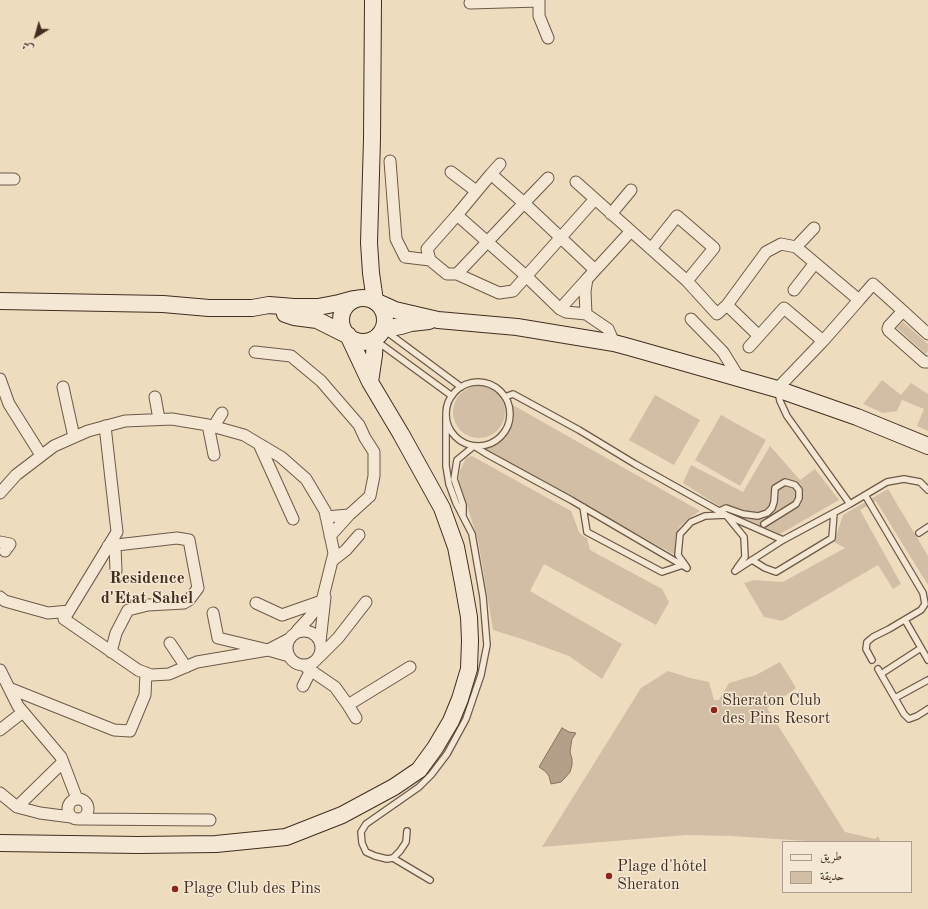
<!DOCTYPE html>
<html>
<head>
<meta charset="utf-8">
<style>
	body { margin:0 }
	#map { position:relative; width:928px; height:909px; overflow:hidden; background:#eedcbf; font-family:"Old Standard TT",Amiri,serif }
	canvas { display:block }
	.legend { position:absolute; left:782px; top:841px; width:130px; height:52px; box-sizing:border-box; background:#f4e8d5; border:1px solid #ad9d8c; margin:0; padding:5px 7px; list-style:none; font-size:12px; color:#422d1f }
	.legend li { display:flex; align-items:center; gap:8px; height:20px }
	.legend b { width:20px; border:1px solid #ad9d8c }
	.north { position:absolute; left:16px; top:16px; width:40px; height:40px; -webkit-text-stroke:3px #f4e8d5; paint-order:stroke; rotate:217deg; font-size:11px; font-weight:700; line-height:16px; text-align:center; color:#422d1f }
	.north::after { content:''; display:block; margin:auto; width:14px; height:18px; background:#422d1f; clip-path:polygon(50% 0,100% 100%,50% 72%,0 100%) }
</style>
</head>
<body>
<div id="map">
<canvas width="928" height="909"></canvas>
<ul class="legend">
<li><b style="height:5px;background:#f4e8d5"></b>طريق</li>
<li><b style="height:11px;background:#d1bea4"></b>حديقة</li>
</ul>
<div class="north">ش</div>
</div>
<script>
const g = document.querySelector('canvas').getContext('2d');
g.lineJoin = 'round';
function fill(path, color) {
  g.fillStyle = color;
  g.fill(path, 'evenodd');
}
function toPath(rows) {
  const path = new Path2D();
  for (const r of rows) {
    if (r.length === 3) {
      path.moveTo(r[0] + r[2], r[1]);
      path.arc(r[0], r[1], r[2], 0, 2 * Math.PI);
      continue;
    }
    path.moveTo(r[0], r[1]);
    for (let i = 2; i < r.length; i += 2) path.lineTo(r[i], r[i + 1]);
  }
  return path;
}
function trace(path, color, width, dash) {
  g.strokeStyle = color;
  g.lineWidth = width;
  g.lineCap = dash ? 'butt' : 'round';
  g.setLineDash(dash || []);
  g.stroke(path);
}
function write(font, color, halo, rows, align = 'center') {
  g.font = font + ' "Old Standard TT",serif';
  g.lineWidth = 3;
  g.setLineDash([]);
  g.textBaseline = 'middle';
  g.strokeStyle = halo;
  g.fillStyle = color;
  for (const [text, x, y, turn = 0] of rows) {
    g.save();
    g.translate(x, y);
    g.rotate((+turn || 0) * Math.PI / 180);
    g.textAlign = isNaN(turn) ? turn : align;
    if (halo) g.strokeText(text, 0, 0);
    g.fillText(text, 0, 0);
    g.restore();
  }
}
fill(toPath([
	[903,322,928,344,928,351,926,354,897,328],
	[882,380,901,395,911,383,928,394,928,431,917,426,924,409,902,400,897,411,883,413,863,404],
	[479,412,26],
	[655,395,700,420,674,465,629,440],
	[511,404,700,511,689,518,680,526,677,533,675,539,675,555,483,448,490,447,497,444,506,435,510,425,512,419],
	[721,415,766,440,740,486,695,460],
	[770,446,800,480,815,469,839,500,780,534,722,508,683,483,691,465,743,492],
	[472,456,571,511,579,532,584,537,587,538,590,550,662,589,669,602,656,625,544,564,530,591,622,644,602,679,569,656,525,640,493,630,478,540,459,481,460,471,466,458],
	[888,489,928,556,928,585,876,501,860,510,901,584,893,589,878,565,782,621,764,617,744,583,754,580,783,582,845,548,834,542,843,515],
	[780,662,796,688,767,708,845,832,875,839,878,836,881,842,822,842,731,836,686,835,542,847,641,688,668,671,690,678,709,682,714,700,719,700,729,683,756,675]
]), '#d1bea4');
const water = toPath([
	[562,728,569,732,576,733,572,739,571,745,570,752,572,759,572,765,570,772,564,779,561,782,551,784,549,776,545,771,539,767,562,728]
]);
fill(water, '#b4a089');
trace(water, '#86725f', 1);
const service = toPath([
	[387,332,461,387],
	[378,342,452,396],
	[478,414,32],
	[505,397,513,394,579,430,635,464,726,515,783,540],
	[865,495,923,593,925,604,921,610,889,629,873,637,867,642,866,649,872,660],
	[850,504,887,482,904,479,920,482,928,490],
	[583,507,587,532,662,572,683,565],
	[720,511,726,508,743,514,758,516,767,513,772,508,774,502,775,488,785,482,795,485,799,490,799,498,796,504,764,524],
	[463,514,463,505,454,479,457,460,474,446,485,453,571,500,687,568],
	[919,533,928,527],
	[752,560,765,568,776,572,832,538,834,513],
	[686,566,678,555,680,534,691,522,705,516,726,515,744,537,745,557,737,568],
	[735,571,783,540,850,504,787,416,780,401,778,392],
	[905,620,928,660],
	[878,669,904,714,909,719,917,716,928,709],
	[881,674,921,648],
	[895,698,928,680],
	[407,831,406,842,400,851,393,858,387,859,375,856,366,852,362,843,361,832,366,824,419,787,431,775,447,754,466,719,481,675,487,645,483,597,472,534,456,503,449,484,446,466,446,417],
	[393,858,430,880]
]);
const minor = toPath([
	[539,0,539,16,548,38],
	[470,3,539,1],
	[390,161,396,239,405,257,430,260],
	[451,172,476,191],
	[491,174,500,164],
	[548,178,524,203,457,274,447,274,430,260,427,249,457,215,491,174,524,203,595,270],
	[0,179,14,179],
	[576,182,687,281,717,314,727,305,766,252,781,244,796,247,859,300,873,284,903,311,928,334],
	[611,214,631,190],
	[457,215,526,276,560,309,566,312,586,314],
	[796,247,814,228],
	[651,249,677,216,714,248,687,281],
	[457,274,499,293,513,291,595,199],
	[794,290,815,263],
	[727,305,759,336],
	[560,309,587,279],
	[903,311,889,326,888,329,889,331,924,362,928,362],
	[691,319,723,352,739,378],
	[614,343,608,329,586,314,585,291,587,279,631,231],
	[749,347,784,308,823,341],
	[255,352,291,356,321,381,359,425,365,438,374,452,374,476,370,496,349,515],
	[0,379,9,404,41,455],
	[63,387,74,437],
	[777,389,823,341,859,300],
	[155,397,159,419],
	[208,425,214,455],
	[105,426,117,532,64,619,138,670,151,675,169,674,197,662,268,650,289,639],
	[214,426,222,413],
	[259,444,293,519],
	[0,493,16,475,54,446,88,431,125,421,172,419,208,425,244,435,281,457,306,479,325,511,334,553,322,601,309,618,297,631],
	[326,517,349,515,330,536],
	[0,542,10,544,5,551],
	[115,545,116,571],
	[108,546,177,538,189,540,198,588,189,600,184,603,148,605,128,610,116,633,111,652],
	[332,561,346,550,359,535],
	[0,597,5,601,48,613,69,611],
	[256,603,282,615,322,601],
	[213,613,218,638,268,650,289,656],
	[304,648,17],
	[320,642,325,597],
	[170,643,186,667],
	[319,657,338,638,366,602],
	[303,665,335,687,348,705,410,667],
	[0,670,18,706,61,757,77,799],
	[303,686,311,670],
	[9,688,114,730,130,731,145,695,146,673],
	[348,705,356,718],
	[0,730,23,712],
	[0,793,17,807,40,813,71,817],
	[78,809,10],
	[17,807,63,762],
	[81,819,210,820]
]);
const secondary = toPath([
	[373,0,372,139,369,243,371,273,375,301],
	[363,320,22],
	[0,301,163,304,209,308,252,308,269,305,294,307,318,307,339,303,354,299],
	[375,301,395,310,438,320,517,327,614,343,629,347,777,389,857,417,928,446],
	[285,314,294,317,317,320,347,335],
	[384,329,401,326,411,323,429,321],
	[370,382,374,355,375,339],
	[0,843,138,845,216,844,286,837,342,815,394,787,419,770,435,748,451,721,460,699,469,669,470,641,469,617,463,583,456,547,442,508,401,434,370,382,348,335]
]);
trace(service, '#6d5947', 8);
trace(minor, '#6d5947', 13);
trace(secondary, '#422d1f', 18);
trace(service, '#f4e8d5', 5.5);
trace(minor, '#f4e8d5', 11);
trace(secondary, '#f4e8d5', 16);
for (const [x, y, r, color] of [
	[714,710,4,"#8f2418"],
	[609,876,4,"#8f2418"],
	[175,889,4,"#8f2418"]
]) {
  const dot = new Path2D();
  dot.arc(x, y, r, 0, 2 * Math.PI);
  g.fillStyle = color;
  g.fill(dot);
  trace(dot, '#f4e8d5', 1.5);
}
write('16px', '#422d1f', '#f4e8d5', [
	["Sheraton Club",722,701],
	["des Pins Resort",722,719],
	["Plage d'hôtel",617,867],
	["Sheraton",617,885],
	["Plage Club des Pins",183,889]
], 'left');
write('bold 17px', '#422d1f', '#f4e8d5', [
	["Residence",147,579],
	["d'Etat Sahel",147,599]
]);
</script>
</body>
</html>
